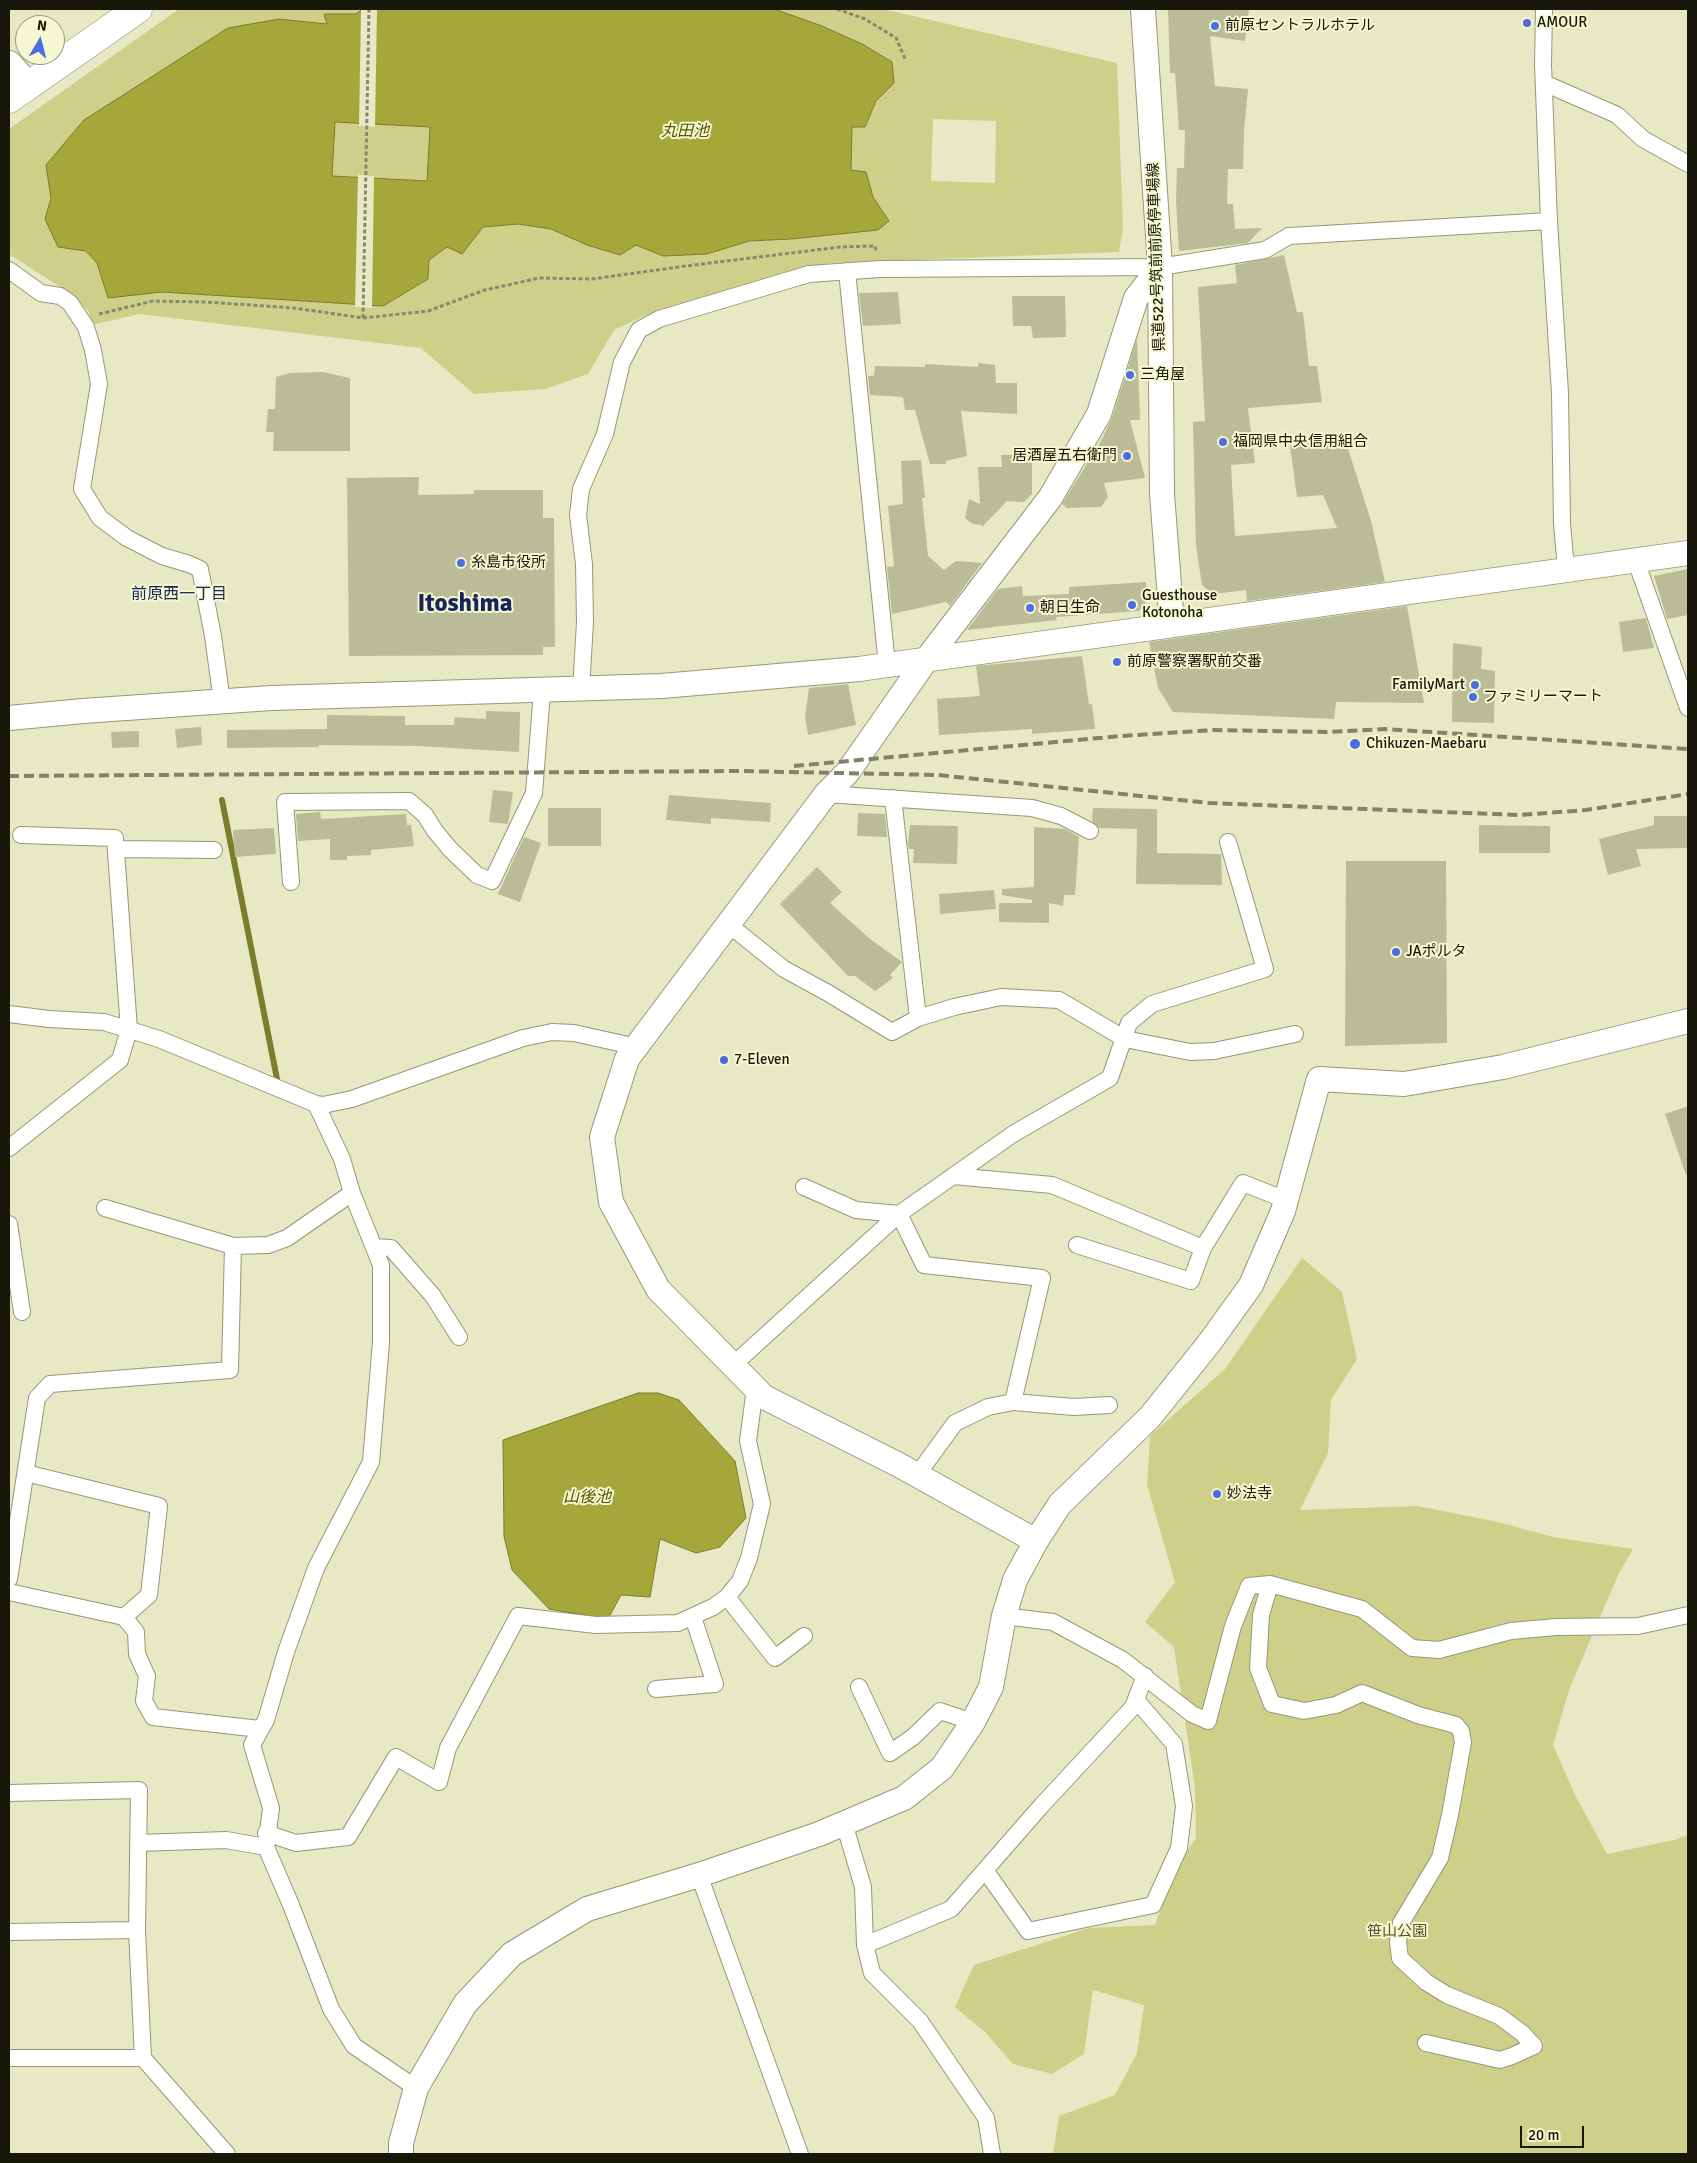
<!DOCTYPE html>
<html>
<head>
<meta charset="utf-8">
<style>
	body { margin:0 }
	#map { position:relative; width:1697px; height:2163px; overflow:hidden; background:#e7e9c4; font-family:Signika,sans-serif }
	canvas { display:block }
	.frame { position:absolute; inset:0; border:10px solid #17180a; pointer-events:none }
	.north { position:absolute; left:15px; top:15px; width:50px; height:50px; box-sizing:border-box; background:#f5f7d1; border:1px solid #9c9e81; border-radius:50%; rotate:8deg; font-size:14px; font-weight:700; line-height:20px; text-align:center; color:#17180a }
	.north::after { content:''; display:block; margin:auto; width:18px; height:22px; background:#4d6ce0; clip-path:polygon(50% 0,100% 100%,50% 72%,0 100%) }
	.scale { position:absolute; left:1520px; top:2126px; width:64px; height:22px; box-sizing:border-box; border:2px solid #17180a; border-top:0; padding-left:6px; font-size:15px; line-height:18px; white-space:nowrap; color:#17180a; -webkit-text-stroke:4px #f5f7d1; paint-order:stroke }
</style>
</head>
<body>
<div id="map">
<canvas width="1697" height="2163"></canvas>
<div class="frame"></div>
<div class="north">N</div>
<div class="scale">20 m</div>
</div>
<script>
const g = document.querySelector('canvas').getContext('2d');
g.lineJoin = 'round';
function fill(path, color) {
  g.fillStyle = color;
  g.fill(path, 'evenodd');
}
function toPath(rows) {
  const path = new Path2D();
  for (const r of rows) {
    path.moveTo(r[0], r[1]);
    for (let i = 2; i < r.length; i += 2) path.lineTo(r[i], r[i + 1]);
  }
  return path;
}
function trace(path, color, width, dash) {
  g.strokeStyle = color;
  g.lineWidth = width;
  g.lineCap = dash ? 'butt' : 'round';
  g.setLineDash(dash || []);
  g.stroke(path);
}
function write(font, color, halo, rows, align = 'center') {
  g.font = font + ' Signika,"Noto Sans JP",sans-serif';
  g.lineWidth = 4;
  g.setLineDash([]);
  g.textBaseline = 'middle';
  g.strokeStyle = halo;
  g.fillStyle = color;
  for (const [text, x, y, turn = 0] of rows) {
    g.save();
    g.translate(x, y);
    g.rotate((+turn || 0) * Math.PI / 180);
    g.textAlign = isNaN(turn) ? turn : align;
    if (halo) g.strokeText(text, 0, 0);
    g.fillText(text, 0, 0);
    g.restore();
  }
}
fill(toPath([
	[179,9,883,9,1117,63,1123,228,1119,252,828,263,648,314,614,330,588,374,545,389,474,394,421,348,139,314,92,325,89,312,68,292,9,254,9,129],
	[933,119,996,121,995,183,931,181],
	[1302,1258,1342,1292,1357,1359,1331,1400,1328,1453,1300,1510,1418,1506,1498,1522,1553,1537,1633,1549,1618,1575,1569,1690,1553,1745,1574,1793,1607,1854,1674,1840,1688,1835,1688,2154,1053,2154,1059,2116,1115,2095,1137,2053,1144,2005,1093,1990,1084,2054,1052,2074,1013,2064,985,2032,955,2007,974,1965,1089,1928,1155,1925,1176,1867,1196,1838,1195,1788,1174,1647,1145,1622,1175,1582,1147,1485,1150,1436,1225,1369]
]), '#ced089');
const water = toPath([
	[363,9,774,9,822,26,864,45,892,62,894,83,876,101,865,127,852,127,851,170,866,172,873,197,889,221,878,230,791,239,749,241,707,254,663,256,636,245,620,255,587,245,551,229,518,224,483,227,462,254,447,247,429,260,428,279,383,306,162,292,108,298,97,263,86,251,58,247,45,219,51,198,46,165,84,120,228,28,279,19,327,24,324,14,356,14,363,9],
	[335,122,430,127,427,181,332,176,335,122],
	[638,1393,658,1393,679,1400,735,1461,746,1518,720,1547,696,1553,660,1539,650,1597,621,1595,608,1619,549,1609,512,1570,504,1536,503,1440,638,1393]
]);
fill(water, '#a6a73b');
trace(water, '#7b7c2c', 1);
fill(toPath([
	[361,9,377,9,375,127,359,126],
	[358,175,374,176,372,308,355,307]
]), '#e7e9c4');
trace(toPath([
	[222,800,277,1079]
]), '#7b7c2c', 6);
fill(toPath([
	[1168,9,1249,9,1245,41,1210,36,1215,86,1248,89,1244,131,1243,169,1228,169,1227,204,1233,204,1235,229,1262,228,1248,243,1179,251,1176,201,1177,168,1184,168,1185,130,1179,130,1175,73,1170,73],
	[1284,255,1297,312,1303,312,1309,366,1317,366,1322,402,1248,408,1255,463,1231,465,1235,536,1337,528,1323,495,1297,497,1290,445,1344,436,1371,521,1385,582,1247,601,1246,590,1213,594,1202,585,1196,546,1193,422,1205,421,1198,287,1237,283,1235,265],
	[898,292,901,324,863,326,859,293],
	[1012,296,1065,296,1066,337,1033,338,1031,326,1013,326],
	[1137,339,1140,420,1130,420,1145,478,1104,483,1108,497,1101,507,1067,508,1062,504,1101,441,1112,418],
	[978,363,995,365,996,383,1017,383,1017,414,961,411,967,456,946,461,946,464,930,464,915,410,905,410,903,397,870,395,868,376,874,376,875,366,925,367,925,364,978,367],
	[323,372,350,378,350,451,273,451,274,432,266,432,268,409,275,409,276,377,290,373],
	[1001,455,1032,455,1032,494,1024,502,1007,501,982,527,982,525,973,524,965,518,969,499,980,504,978,467,1002,467],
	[921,460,925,498,922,498,928,556,944,570,956,561,982,563,950,606,946,602,892,614,887,567,894,566,888,506,903,504,901,461],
	[419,477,418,495,474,494,474,490,543,490,543,518,554,518,555,647,543,647,543,655,349,656,347,478],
	[1688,569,1688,615,1667,619,1654,576],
	[1146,582,1146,602,1139,611,1056,617,1057,620,967,630,998,589,1022,586,1023,596,1069,594,1069,587],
	[1407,606,1424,703,1336,702,1334,719,1173,712,1158,688,1149,642],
	[1646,618,1654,648,1623,652,1619,622],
	[1453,643,1482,647,1481,669,1495,671,1494,723,1452,722],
	[1082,656,1089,704,1092,704,1095,729,1032,734,1032,729,939,735,937,699,980,696,976,666],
	[848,684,856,725,808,735,805,717,809,688],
	[486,711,520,712,519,752,419,746,319,745,319,747,227,748,227,730,327,729,327,715,405,716,405,725,454,725,455,717,486,719],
	[201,727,202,745,177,748,175,729],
	[139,731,139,747,112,748,111,732],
	[493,790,513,792,508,824,489,822],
	[669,795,771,803,770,822,711,818,711,824,666,820],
	[548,808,601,808,601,846,548,846],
	[1093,808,1157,809,1157,853,1221,854,1222,885,1136,884,1137,829,1099,828,1092,821],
	[320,812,321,819,406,814,407,825,411,825,414,846,371,850,371,855,347,856,347,860,330,860,330,839,298,841,296,814],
	[858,813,885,814,887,837,857,836],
	[1654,816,1688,816,1688,848,1636,849,1641,866,1608,875,1599,839,1654,825],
	[910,825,958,826,957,864,913,863,914,849,909,849,908,844],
	[1479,825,1550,826,1550,853,1479,853],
	[1034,827,1065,829,1079,837,1075,895,1064,895,1063,906,1049,903,1049,923,999,922,999,903,1032,903,1032,900,1002,895,1002,889,1034,887],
	[274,828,276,854,235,857,233,830],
	[524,837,541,843,520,902,498,894],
	[1346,861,1446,861,1447,1043,1345,1046],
	[817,867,842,892,830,903,870,939,902,962,890,975,893,978,875,991,855,976,848,976,780,904],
	[994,890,996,909,940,914,939,894],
	[1688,1106,1688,1174,1686,1175,1665,1114]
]), '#babc98');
const street = toPath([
	[1544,9,1543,64,1549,221,1560,393,1562,523,1566,570],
	[1544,83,1617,115,1643,139,1688,164],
	[9,270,41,293,60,296,70,303,86,327,93,350,99,384,82,489,100,518,127,538,162,556,189,564,200,569,213,636,222,702],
	[847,271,887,665],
	[1636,561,1688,708],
	[581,690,585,622,584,564,578,515,581,489,605,434,622,362,639,330,659,319,809,274,880,269,1160,267,1265,250,1289,236,1549,221],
	[826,794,1032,808,1061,816,1090,831],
	[893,798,918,1018],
	[116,849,214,850],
	[291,882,285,802,409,801,425,815,435,831,450,849,477,875,492,881,534,793,542,691],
	[728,924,784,969,828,993,892,1032,918,1018,954,1007,1001,997,1059,1000,1125,1039,1190,1052,1214,1051,1295,1034],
	[9,1014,49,1019,104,1022,159,1039,316,1104,323,1105,352,1099,523,1038,552,1032,574,1033,637,1047],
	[316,1104,342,1159,352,1193,381,1265,381,1342,371,1462,316,1568,286,1652,266,1720,252,1745,271,1808,266,1847,291,1905,331,2009,354,2046,416,2088],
	[9,1148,120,1060,129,1029,115,838,21,835],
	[953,1176,1052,1185,1203,1248,1243,1183,1286,1200],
	[804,1187,856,1210,899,1214,924,1265,1042,1278,1013,1402],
	[105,1208,233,1246],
	[9,1224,22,1312],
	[1077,1245,1191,1281,1203,1248],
	[374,1247,391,1248,433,1296,459,1337],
	[733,1365,899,1214,1013,1134,1110,1078,1129,1023,1152,1004,1265,969,1228,842],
	[26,1473,159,1506,149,1595,124,1617],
	[917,1475,955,1423,988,1407,1013,1402,1074,1407,1109,1405],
	[9,1579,37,1398,50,1384,230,1370,233,1246,268,1245,287,1238,352,1193],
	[1270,1584,1261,1615,1258,1668,1272,1704,1304,1711,1336,1705,1362,1693,1418,1715,1456,1725,1461,1731,1463,1742,1450,1815,1440,1858,1401,1923,1398,1942,1400,1958,1426,1982,1447,1995,1499,2016,1522,2033,1534,2046,1512,2056,1500,2060,1426,2043],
	[9,1592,124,1617,136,1632,137,1654,147,1676,144,1701,153,1717,260,1729],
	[727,1597,775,1658,804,1636],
	[1004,1616,1053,1622,1123,1660,1192,1714,1208,1721,1233,1626,1249,1586,1270,1584,1362,1609,1412,1648,1439,1650,1511,1631,1556,1627,1638,1626,1688,1615],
	[859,1687,890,1753,913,1737,940,1711,973,1722],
	[656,1689,715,1684,693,1617],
	[9,1793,139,1790,137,1930],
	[844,1823,863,1887,865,1945],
	[266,1833,296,1843,348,1837,396,1757,439,1782,448,1748,518,1616,596,1625,678,1623,713,1607,727,1597,740,1581,749,1558,762,1504,748,1441,755,1388],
	[138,1843,226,1840,266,1847],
	[985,1870,1028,1931,1153,1905,1179,1848,1184,1806,1174,1744,1137,1701],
	[699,1875,800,2154],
	[9,1932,137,1930,143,2058,227,2154],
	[9,2058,143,2058],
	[992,2154,986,2118,920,2021,872,1973,865,1945,951,1909,1042,1805,1133,1707,1145,1676]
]);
const secondary = toPath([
	[1143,9,1160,267,1162,494,1172,624],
	[9,718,83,711,271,698,662,686,859,669,1688,553],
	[1036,1541,899,1465,764,1397,658,1289,611,1202,602,1137,627,1059,826,794,847,773,926,660,1050,498,1099,414,1136,298,1160,267],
	[401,2154,401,2143,416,2088,465,2004,512,1954,587,1909,699,1875,819,1834,904,1798,942,1768,973,1722,991,1687,1004,1616,1015,1580,1036,1541,1060,1504,1150,1417,1210,1342,1251,1285,1283,1211,1319,1079,1404,1084,1503,1067,1688,1021]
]);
const primary = toPath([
	[9,64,28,85]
]);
const highway = toPath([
	[9,99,138,9]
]);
trace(street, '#969875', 18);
trace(secondary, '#969875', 26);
trace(primary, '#969875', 28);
trace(highway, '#969875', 29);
trace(toPath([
	[837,9,865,19,896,38,906,61],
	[99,314,153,301,206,302,294,308,363,318,428,311,485,290,539,278,592,279,686,266,840,247,875,246,876,251],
	[363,318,369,9]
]), '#87886e', 3, [4, 2.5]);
trace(street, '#fff', 16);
trace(secondary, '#fff', 24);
trace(primary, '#fff', 26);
trace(highway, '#fff', 28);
trace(toPath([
	[794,766,1121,736,1214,730,1325,732,1385,729,1688,749],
	[9,776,739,771,938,775,1209,803,1520,815,1586,810,1688,794]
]), '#818269', 4, [10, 5]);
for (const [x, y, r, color] of [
	[1527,23,5,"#4d6ce0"],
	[1215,26,5,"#4d6ce0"],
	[1130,375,5,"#4d6ce0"],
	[1223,442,5,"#4d6ce0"],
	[1127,456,5,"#4d6ce0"],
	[461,563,5,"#4d6ce0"],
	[1132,605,5,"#4d6ce0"],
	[1030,608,5,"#4d6ce0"],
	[1117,662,5,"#4d6ce0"],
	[1475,685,5,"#4d6ce0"],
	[1473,697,5,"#4d6ce0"],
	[1355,744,6,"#4d6ce0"],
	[1396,952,5,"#4d6ce0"],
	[724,1060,5,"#4d6ce0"],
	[1217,1494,5,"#4d6ce0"]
]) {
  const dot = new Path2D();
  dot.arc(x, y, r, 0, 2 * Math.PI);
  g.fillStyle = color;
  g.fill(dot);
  trace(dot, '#f5f7d1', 2);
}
write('15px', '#17180a', '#f5f7d1', [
	["AMOUR",1537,23],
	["前原セントラルホテル",1225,26],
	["三角屋",1140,375],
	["福岡県中央信用組合",1233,442],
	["居酒屋五右衛門",1117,456,"right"],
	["糸島市役所",471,563],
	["Guesthouse",1142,596],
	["Kotonoha",1142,613],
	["朝日生命",1040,608],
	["前原警察署駅前交番",1127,662],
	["FamilyMart",1465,685,"right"],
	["ファミリーマート",1483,697],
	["Chikuzen-Maebaru",1366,744],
	["JAポルタ",1406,952],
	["7-Eleven",734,1060],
	["妙法寺",1227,1494]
], 'left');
write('15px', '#17180a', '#f5f7d1', [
	["県道522号筑前前原停車場線",1157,257,-92]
]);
write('15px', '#525327', '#f5f7d1', [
	["笹山公園",1397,1932]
]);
write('italic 16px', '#575702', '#f5f7d1', [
	["丸田池",685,132],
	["山後池",587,1498]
]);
write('16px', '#17255c', '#f5f7d1', [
	["前原西一丁目",179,595]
]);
write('bold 25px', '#17255c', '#f5f7d1', [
	["Itoshima",465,604]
]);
</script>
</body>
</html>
